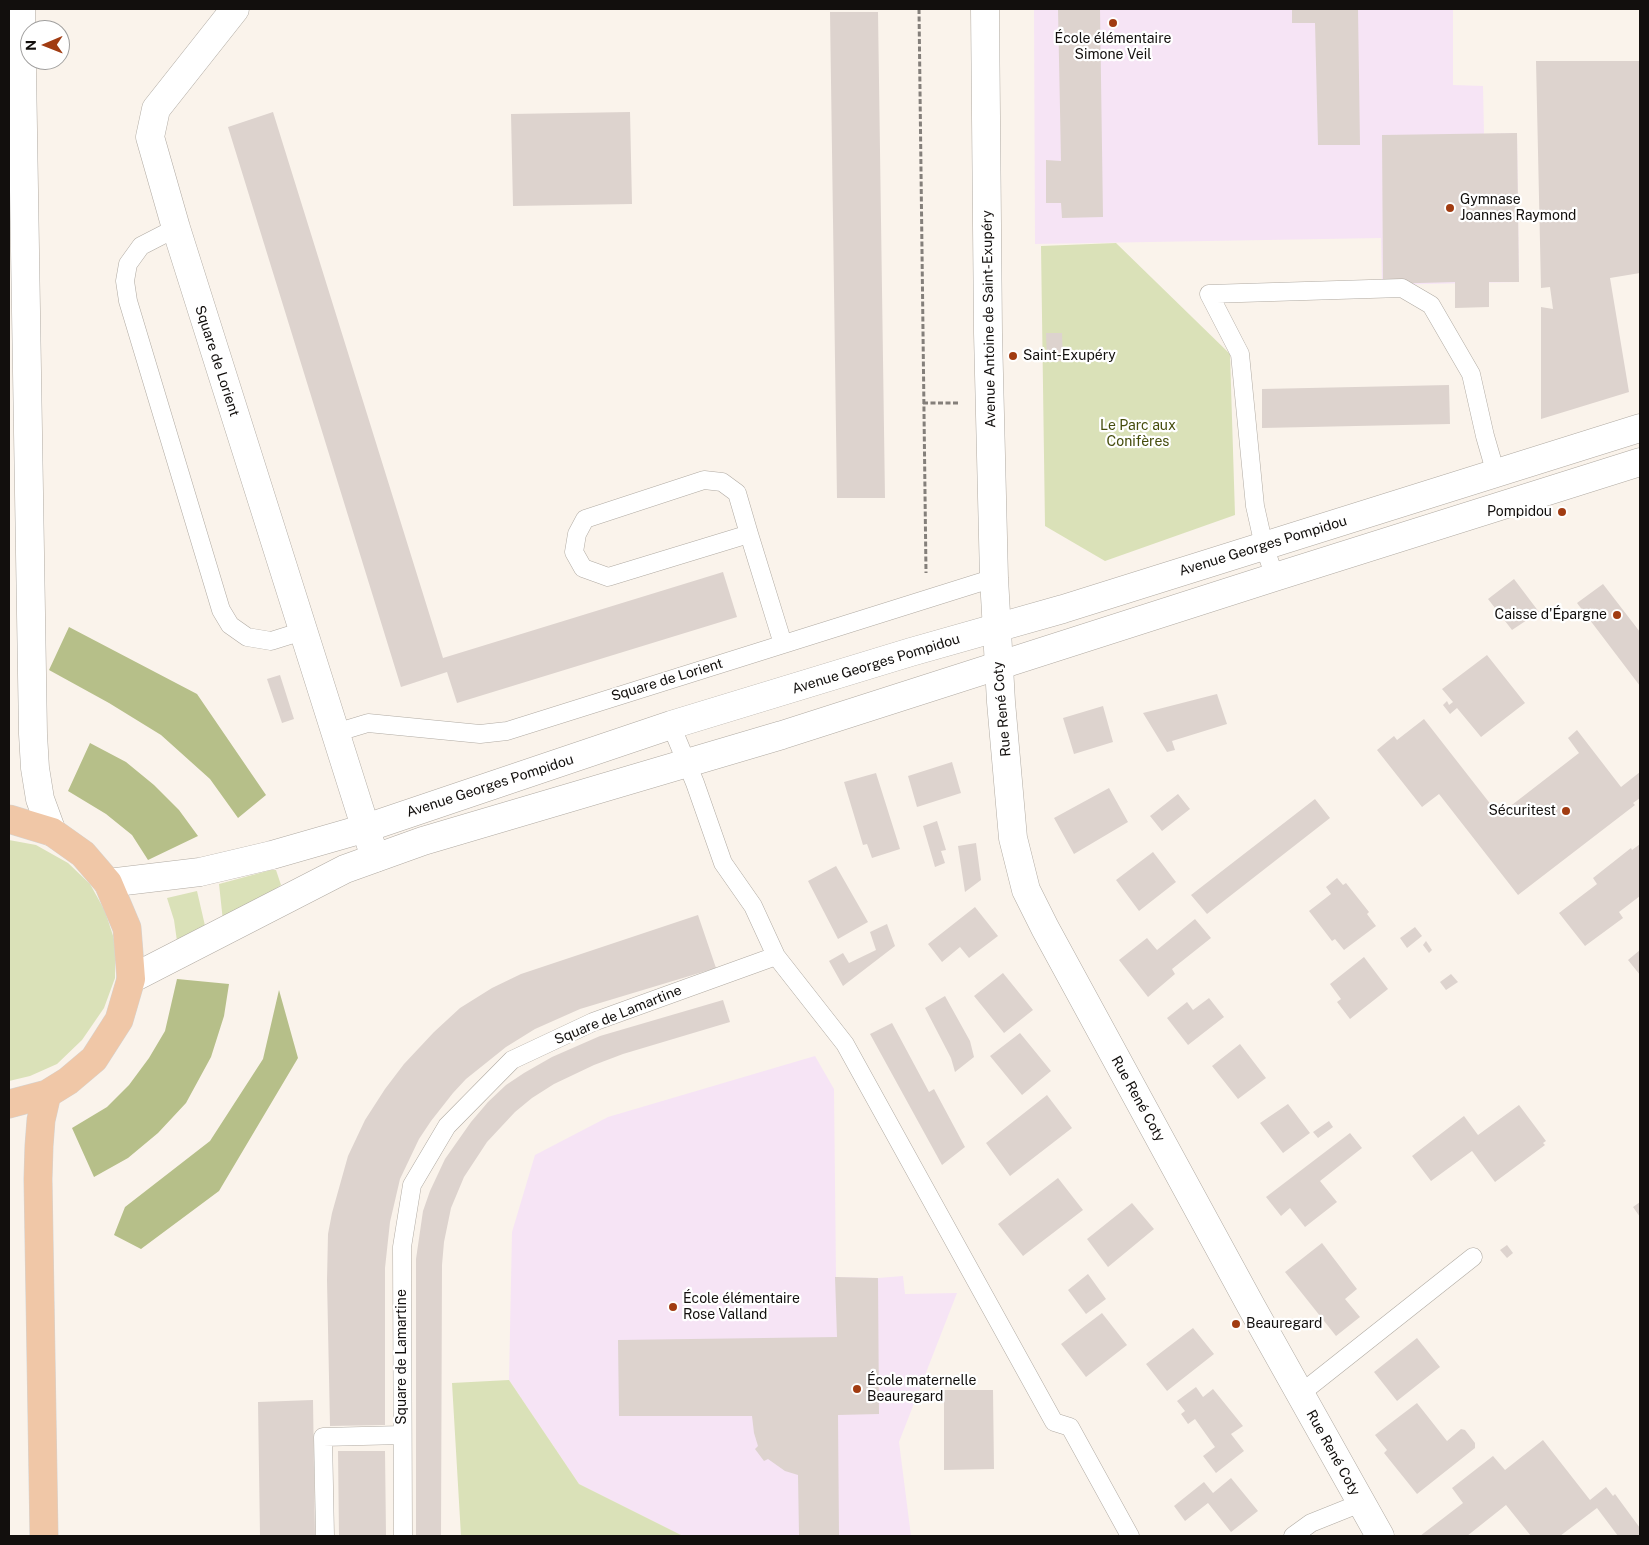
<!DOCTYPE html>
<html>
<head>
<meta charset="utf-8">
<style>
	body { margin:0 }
	#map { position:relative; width:1649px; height:1545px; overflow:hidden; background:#faf3eb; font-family:"Public Sans",sans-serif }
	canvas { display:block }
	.frame { position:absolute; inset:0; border:10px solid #120f0d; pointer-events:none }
	.north { position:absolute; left:20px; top:20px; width:50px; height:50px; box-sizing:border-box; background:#fff; border:1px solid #a09f9e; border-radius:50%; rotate:269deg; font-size:14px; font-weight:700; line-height:20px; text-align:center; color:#120f0d }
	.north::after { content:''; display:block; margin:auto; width:18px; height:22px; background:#a13c12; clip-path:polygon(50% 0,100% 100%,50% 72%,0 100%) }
</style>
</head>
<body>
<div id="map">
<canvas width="1649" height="1545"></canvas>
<div class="frame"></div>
<div class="north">N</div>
</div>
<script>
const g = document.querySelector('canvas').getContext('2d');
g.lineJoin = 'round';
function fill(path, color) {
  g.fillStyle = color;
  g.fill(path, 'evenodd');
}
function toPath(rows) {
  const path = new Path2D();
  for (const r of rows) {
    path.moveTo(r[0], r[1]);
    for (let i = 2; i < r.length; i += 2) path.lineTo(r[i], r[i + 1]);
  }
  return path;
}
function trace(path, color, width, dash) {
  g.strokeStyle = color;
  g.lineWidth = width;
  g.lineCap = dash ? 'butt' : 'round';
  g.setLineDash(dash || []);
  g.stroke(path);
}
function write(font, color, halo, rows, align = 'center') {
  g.font = font + ' "Public Sans",sans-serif';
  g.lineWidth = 4.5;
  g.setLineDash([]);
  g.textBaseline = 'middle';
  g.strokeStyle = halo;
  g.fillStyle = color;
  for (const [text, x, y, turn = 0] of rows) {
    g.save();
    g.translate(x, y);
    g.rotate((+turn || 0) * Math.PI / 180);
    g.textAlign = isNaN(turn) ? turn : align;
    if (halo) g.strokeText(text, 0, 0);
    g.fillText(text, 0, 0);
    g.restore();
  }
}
fill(toPath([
	[1034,9,1453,9,1453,85,1483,86,1484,134,1517,133,1519,282,1382,285,1381,238,1035,244],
	[815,1056,834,1089,836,1277,878,1278,903,1276,905,1294,957,1293,899,1442,911,1536,683,1536,579,1484,509,1380,512,1232,535,1155,608,1117]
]), '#f6e4f5');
fill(toPath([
	[1116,243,1230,354,1235,515,1105,561,1045,526,1041,246],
	[9,840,36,845,68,863,90,884,105,911,115,942,115,978,104,1008,82,1040,57,1064,30,1076,9,1081],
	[271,870,276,870,281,885,235,916,223,921,219,884],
	[197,891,206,930,177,941,174,920,167,898],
	[509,1380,579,1484,683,1536,461,1536,452,1383]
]), '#dae1b8');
fill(toPath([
	[69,627,197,694,266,795,238,818,210,779,161,735,109,703,49,670],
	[90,743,126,762,154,785,179,810,198,836,148,860,132,835,106,814,68,791],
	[177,979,229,984,224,1016,211,1057,186,1103,158,1133,128,1158,94,1177,72,1128,107,1107,129,1085,149,1058,165,1031],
	[279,990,298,1058,219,1191,141,1249,114,1235,125,1207,210,1141,263,1059]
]), '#b6bf89');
fill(toPath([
	[1058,9,1100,9,1103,217,1062,218,1061,203,1046,203,1046,160,1061,161],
	[1292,9,1358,9,1360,145,1318,145,1315,23,1292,23],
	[830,12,878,12,885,498,837,498],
	[1536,61,1640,61,1640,273,1610,278,1629,392,1541,419,1541,307,1553,309,1550,287,1541,288],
	[273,112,443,658,723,572,737,617,457,703,447,672,401,687,228,127],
	[630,112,632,204,513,206,511,114],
	[1517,133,1519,282,1489,282,1489,307,1455,308,1455,282,1383,284,1382,135],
	[1046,333,1062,333,1063,361,1047,362],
	[1449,385,1450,424,1262,428,1262,389],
	[1514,579,1539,612,1512,630,1488,599],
	[1603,584,1640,632,1640,686,1577,603],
	[1487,655,1525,703,1481,737,1457,708,1450,714,1443,705,1447,701,1449,705,1453,702,1442,689],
	[280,675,294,719,282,723,267,679],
	[1217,694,1227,724,1172,741,1175,750,1167,752,1143,713],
	[1103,706,1113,742,1074,754,1063,718],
	[1424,719,1499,815,1579,753,1568,738,1577,730,1621,787,1640,772,1640,798,1633,803,1635,805,1518,895,1439,794,1422,807,1377,750,1394,736,1397,740],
	[952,762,961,793,917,807,908,776],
	[876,773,900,849,872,858,867,844,863,845,844,782],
	[1109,788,1128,822,1074,854,1054,818],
	[1178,794,1190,809,1162,831,1150,816],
	[1315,799,1330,818,1207,914,1191,895],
	[937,821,946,850,941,851,945,863,935,867,923,826],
	[976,843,981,880,965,892,958,846],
	[1640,844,1640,896,1619,912,1623,918,1585,946,1559,913,1597,884,1593,878,1631,848,1632,850],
	[1153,852,1176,882,1139,911,1116,880],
	[836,866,868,922,838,939,808,881],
	[1337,878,1343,885,1346,883,1369,912,1367,914,1376,926,1344,950,1335,939,1332,941,1309,911,1331,894,1326,887],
	[975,907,998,936,969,958,960,947,942,962,928,944],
	[698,915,716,968,580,1009,535,1029,506,1047,466,1079,453,1093,431,1121,419,1139,400,1179,390,1222,385,1268,385,1425,330,1426,327,1280,328,1234,332,1213,348,1156,365,1120,385,1089,404,1064,434,1032,460,1008,492,988,521,974],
	[1195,919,1211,938,1172,969,1175,974,1148,997,1119,960,1147,938,1157,950],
	[887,924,895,946,843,986,829,961,843,953,849,963,876,950,870,932],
	[1415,927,1422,936,1407,948,1400,938],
	[1426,941,1432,950,1429,953,1423,945],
	[1640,950,1640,975,1628,960],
	[1364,957,1388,989,1350,1019,1337,1002,1341,999,1330,984],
	[1003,973,1033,1010,1004,1033,974,996],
	[1451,974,1458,982,1446,990,1440,982],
	[945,996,970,1041,974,1057,955,1072,951,1058,925,1008],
	[1209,998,1224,1017,1188,1045,1167,1018,1187,1002,1193,1010],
	[723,1000,730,1022,623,1054,594,1065,554,1084,532,1098,515,1112,487,1142,464,1177,451,1208,444,1242,442,1265,441,1536,416,1536,416,1259,423,1211,430,1191,445,1159,471,1122,488,1102,506,1085,524,1073,552,1057,600,1036],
	[892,1023,929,1092,934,1089,965,1147,942,1165,870,1034],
	[1020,1033,1051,1071,1022,1095,990,1056],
	[1240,1044,1266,1078,1238,1099,1212,1066],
	[1047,1095,1072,1128,1010,1176,986,1143],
	[1288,1104,1310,1133,1283,1153,1260,1123],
	[1519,1105,1546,1141,1543,1143,1545,1145,1495,1182,1472,1151,1431,1181,1412,1156,1464,1116,1478,1135],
	[1329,1121,1333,1127,1318,1138,1313,1132],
	[1350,1133,1362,1148,1320,1181,1337,1202,1305,1227,1290,1208,1281,1216,1266,1197],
	[1058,1178,1083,1210,1023,1256,998,1224],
	[1640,1202,1640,1217,1633,1207],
	[1132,1203,1154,1229,1108,1267,1087,1239],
	[1322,1243,1357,1289,1345,1299,1360,1317,1336,1336,1285,1272],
	[1507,1245,1513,1253,1507,1258,1500,1250],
	[1088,1274,1106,1299,1086,1314,1068,1290],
	[835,1277,878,1278,879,1414,838,1415,839,1536,799,1535,798,1475,785,1471,768,1459,764,1461,755,1449,758,1446,754,1433,752,1416,619,1416,618,1340,837,1337],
	[1102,1313,1127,1345,1086,1377,1061,1344],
	[1193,1328,1214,1354,1167,1391,1146,1364],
	[1417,1338,1440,1367,1397,1401,1374,1372],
	[1196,1387,1203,1397,1213,1389,1243,1426,1231,1434,1244,1451,1216,1473,1203,1456,1215,1447,1195,1419,1188,1424,1181,1414,1185,1411,1177,1401],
	[944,1390,993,1390,994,1469,944,1470],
	[313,1400,315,1536,260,1536,258,1402],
	[1417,1403,1447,1441,1461,1429,1465,1430,1475,1443,1475,1448,1417,1494,1384,1453,1387,1450,1375,1435],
	[1543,1440,1590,1500,1606,1487,1613,1496,1615,1494,1640,1528,1640,1536,1618,1536,1597,1508,1560,1536,1531,1536,1506,1505,1467,1536,1420,1536,1463,1503,1452,1488,1493,1456,1505,1470],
	[338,1451,385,1451,386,1536,339,1536],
	[1231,1478,1258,1511,1231,1532,1208,1503,1185,1521,1174,1506,1204,1482,1213,1493]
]), '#ddd3ce');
const lane = toPath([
	[176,228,141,246,128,264,125,281,128,301,221,610,230,625,247,637,271,641,303,631],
	[749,534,608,577,583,568,574,552,577,534,585,519,704,480,722,482,737,493,749,534,783,644],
	[1275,577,1264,546,1255,506,1240,354,1209,294,1402,288,1431,305,1471,374,1485,436,1496,474],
	[671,725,695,783,723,863,753,906,776,956,845,1044,1054,1422,1070,1427,1130,1536],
	[335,733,368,723,480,734,507,731,994,578],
	[1300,1394,1473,1257],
	[325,1536,323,1437,402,1435],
	[403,1536,402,1247,412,1185,447,1126,512,1060,593,1022,776,956],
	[1293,1536,1311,1523,1361,1503]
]);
const street = toPath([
	[235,9,156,109,150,137,176,228,375,858],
	[985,9,988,333,994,578,1001,702,1013,838,1026,890,1045,928,1251,1306,1380,1536]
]);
const secondary = toPath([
	[21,9,33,734,35,768,40,799,52,832],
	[108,883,200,872,272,855,366,828,671,725,911,652,1063,609,1640,428],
	[131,979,345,869,423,841,782,735,1275,577,1640,462]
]);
const primary = toPath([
	[9,819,52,832,83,854,108,883,127,928,131,979,119,1020,94,1059,68,1081,47,1094,9,1104],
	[44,1536,38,1179,39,1146,41,1120,47,1094]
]);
trace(lane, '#b0aaa2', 19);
trace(street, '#b0aaa2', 29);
trace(secondary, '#b0aaa2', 29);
trace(primary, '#d4d4d3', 29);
trace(toPath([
	[919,9,926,573],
	[923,403,960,403]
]), '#847f7a', 3, [5, 2.5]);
trace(lane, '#fff', 18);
trace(street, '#fff', 28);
trace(secondary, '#fff', 28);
trace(primary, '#f0c7a7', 28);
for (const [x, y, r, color] of [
	[1113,23,5,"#a13c12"],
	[1450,208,5,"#a13c12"],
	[1013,356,5,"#a13c12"],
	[1562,512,5,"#a13c12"],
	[1617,615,5,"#a13c12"],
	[1566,811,5,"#a13c12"],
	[673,1307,5,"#a13c12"],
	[1236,1324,5,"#a13c12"],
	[857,1389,5,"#a13c12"]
]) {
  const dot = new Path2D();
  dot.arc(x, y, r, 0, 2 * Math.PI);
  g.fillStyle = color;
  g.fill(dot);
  trace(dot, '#fff', 2);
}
write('14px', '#120f0d', '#fff', [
	["École élémentaire",1113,39,"center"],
	["Simone Veil",1113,55,"center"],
	["Gymnase",1460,200],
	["Joannes Raymond",1460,216],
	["Saint-Exupéry",1023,356],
	["Pompidou",1552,512,"right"],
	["Caisse d'Épargne",1607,615,"right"],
	["Sécuritest",1556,811,"right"],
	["École élémentaire",683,1299],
	["Rose Valland",683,1315],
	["Beauregard",1246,1324],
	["École maternelle",867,1381],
	["Beauregard",867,1397]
], 'left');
write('14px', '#120f0d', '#fff', [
	["Avenue Antoine de Saint-Exupéry",989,319,-91],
	["Square de Lorient",217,361,72],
	["Avenue Georges Pompidou",1263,546,-17],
	["Avenue Georges Pompidou",876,664,-17],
	["Square de Lorient",667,680,-17],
	["Rue René Coty",1002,709,-95],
	["Avenue Georges Pompidou",490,786,-18],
	["Square de Lamartine",618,1015,-22],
	["Rue René Coty",1138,1099,61],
	["Square de Lamartine",402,1357,-90],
	["Rue René Coty",1333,1453,61]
]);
write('14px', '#454c0c', '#fff', [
	["Le Parc aux",1138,426],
	["Conifères",1138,442]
]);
</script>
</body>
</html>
